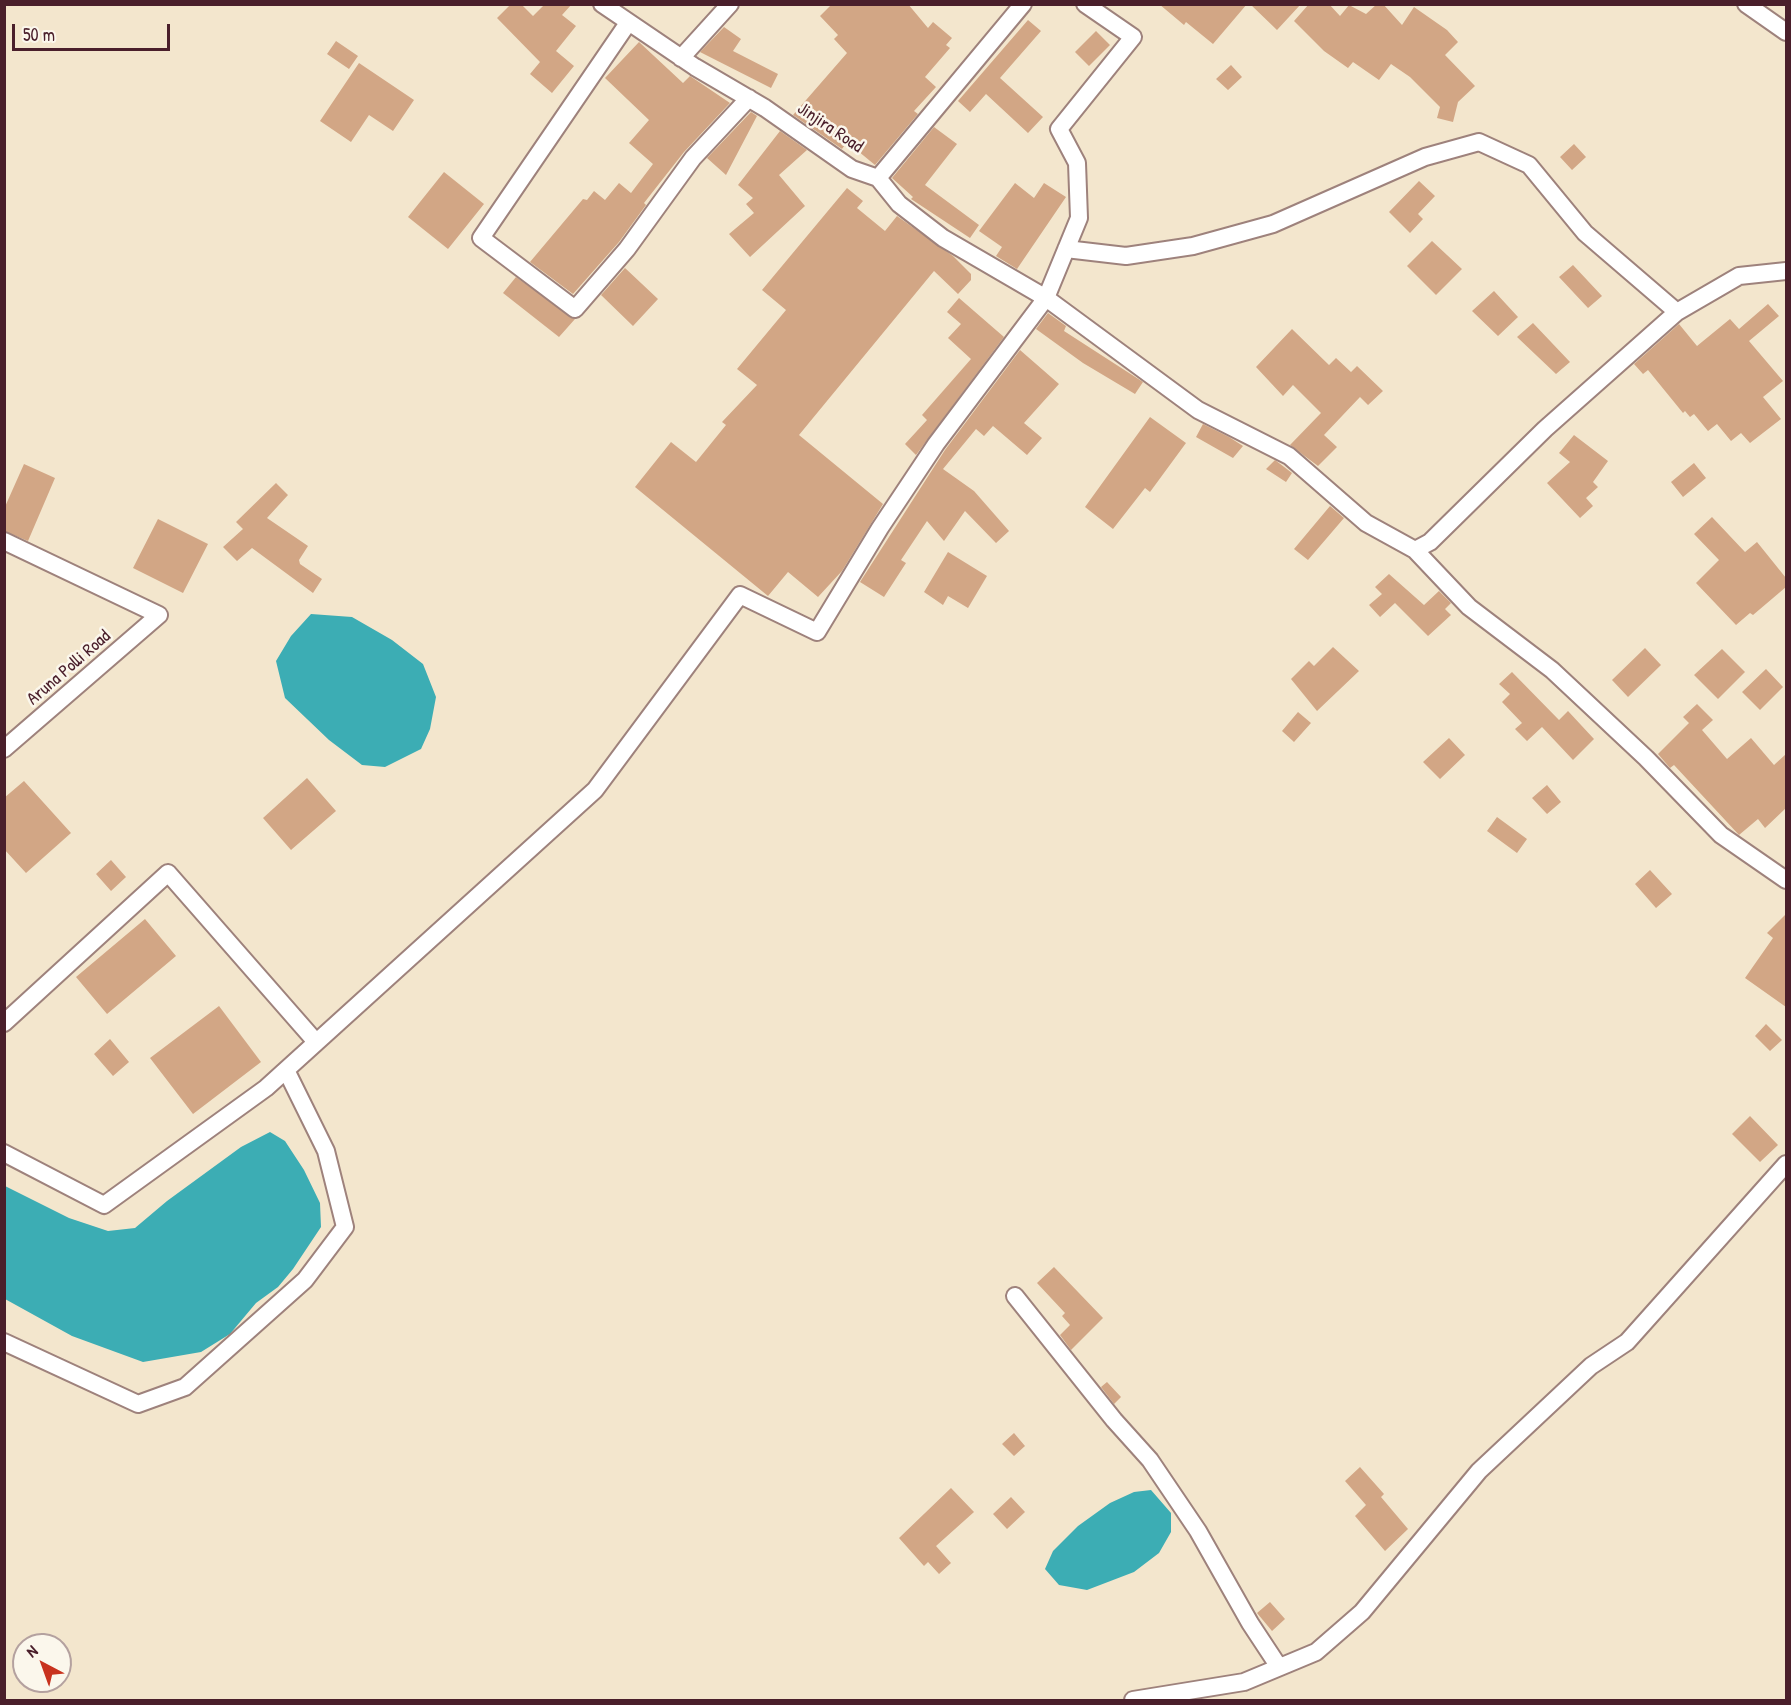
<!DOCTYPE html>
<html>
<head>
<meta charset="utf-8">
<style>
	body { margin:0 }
	#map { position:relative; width:1791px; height:1705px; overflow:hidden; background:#f3e6cd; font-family:"Patrick Hand",sans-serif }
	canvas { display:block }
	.frame { position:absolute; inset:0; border:6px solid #4a1f2b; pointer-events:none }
	.north { position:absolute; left:12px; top:1633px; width:60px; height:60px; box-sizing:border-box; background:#fbf7ec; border:2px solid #b4a19f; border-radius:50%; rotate:319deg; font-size:16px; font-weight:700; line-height:24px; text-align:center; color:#4a1f2b }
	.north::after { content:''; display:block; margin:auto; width:21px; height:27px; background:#c8321e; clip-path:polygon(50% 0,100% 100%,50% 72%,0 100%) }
	.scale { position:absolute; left:12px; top:24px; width:158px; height:27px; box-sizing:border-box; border:3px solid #4a1f2b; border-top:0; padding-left:8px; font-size:18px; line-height:21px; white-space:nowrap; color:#4a1f2b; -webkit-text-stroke:4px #fbf7ec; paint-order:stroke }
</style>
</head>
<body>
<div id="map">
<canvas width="1791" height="1705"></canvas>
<div class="frame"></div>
<div class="north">N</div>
<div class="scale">50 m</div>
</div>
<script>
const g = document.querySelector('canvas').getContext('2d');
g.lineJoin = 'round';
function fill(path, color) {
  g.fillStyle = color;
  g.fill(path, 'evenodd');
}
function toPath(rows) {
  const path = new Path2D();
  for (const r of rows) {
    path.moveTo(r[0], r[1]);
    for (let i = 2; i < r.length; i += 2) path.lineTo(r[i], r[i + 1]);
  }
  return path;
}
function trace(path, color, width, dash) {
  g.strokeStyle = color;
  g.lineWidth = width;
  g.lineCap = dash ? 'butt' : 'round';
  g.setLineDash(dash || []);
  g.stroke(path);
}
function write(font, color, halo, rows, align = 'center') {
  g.font = font + ' "Patrick Hand",sans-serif';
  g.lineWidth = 5;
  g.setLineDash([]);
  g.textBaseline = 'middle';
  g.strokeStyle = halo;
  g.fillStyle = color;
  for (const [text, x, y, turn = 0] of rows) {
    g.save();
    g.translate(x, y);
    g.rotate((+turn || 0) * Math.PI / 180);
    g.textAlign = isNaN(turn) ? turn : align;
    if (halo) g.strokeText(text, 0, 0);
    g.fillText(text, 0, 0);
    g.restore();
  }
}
fill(toPath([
	[311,614,352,617,392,640,423,664,436,697,430,729,421,749,385,767,362,765,329,740,285,698,276,661,291,636],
	[270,1132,285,1141,304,1170,320,1203,321,1227,293,1269,278,1287,256,1303,230,1334,201,1352,143,1362,72,1336,5,1299,5,1186,69,1218,108,1231,135,1228,167,1201,241,1147],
	[1151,1490,1171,1513,1171,1532,1159,1553,1134,1572,1087,1590,1059,1585,1045,1569,1053,1551,1078,1526,1110,1503,1134,1492]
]), '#3cadb4');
fill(toPath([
	[511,4,521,4,533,16,545,4,572,4,562,15,576,26,556,51,574,66,552,93,530,74,540,62,497,18],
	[832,4,908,4,928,28,933,22,952,38,946,45,950,48,925,77,936,87,914,111,918,114,875,165,847,142,842,149,793,115,847,53,834,39,838,35,820,16],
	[1159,4,1247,4,1213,44,1186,22,1184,25],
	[1250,4,1301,4,1277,30],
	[1309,4,1329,4,1340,16,1349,5,1366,14,1377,4,1383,4,1402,25,1414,7,1447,30,1458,42,1445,55,1475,86,1458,102,1453,122,1437,118,1440,107,1410,77,1391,64,1379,80,1353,62,1348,68,1324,51,1294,21],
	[1028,20,1041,31,1000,78,1043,117,1028,133,986,94,970,112,958,101],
	[724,27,741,39,733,51,778,74,771,88,700,52],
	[1096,31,1110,45,1089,66,1075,52],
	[336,41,358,56,349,69,327,54],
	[639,42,683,83,690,76,730,103,684,152,644,203,646,205,619,242,573,294,530,262,583,199,587,200,594,191,605,200,619,183,631,193,653,164,629,143,649,120,605,78],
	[359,63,414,100,393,131,369,115,351,142,320,121],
	[1231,65,1242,77,1228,90,1216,79],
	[751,112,757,116,726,175,707,158],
	[934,127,957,144,925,185,979,225,970,238,911,199,913,197,892,178],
	[780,131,807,150,779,175,805,206,750,257,729,234,754,213,746,204,753,198,738,185],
	[1574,144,1586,157,1572,170,1560,157],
	[444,172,484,204,448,249,408,217],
	[1419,181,1435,196,1418,214,1423,219,1410,233,1389,212],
	[1015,183,1034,198,1044,183,1066,197,1017,269,996,256,1002,247,979,231],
	[847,188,863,201,857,208,885,231,897,216,953,256,971,274,971,280,958,294,934,271,799,435,883,504,842,571,818,597,788,572,768,596,635,487,671,442,696,462,726,425,722,422,757,385,737,369,786,310,762,290],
	[1432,241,1462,269,1436,295,1407,266],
	[1573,265,1602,296,1588,308,1559,277],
	[625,268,658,299,633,326,601,295],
	[516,277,575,319,559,337,503,293],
	[1494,291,1518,317,1498,336,1472,311],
	[959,298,1004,337,916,455,905,444,927,420,922,415,971,359,948,338,961,324,947,312],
	[1768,304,1779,316,1749,341,1783,381,1763,397,1781,419,1750,443,1741,433,1731,441,1717,424,1708,431,1694,414,1690,417,1685,411,1683,413,1648,370,1643,374,1634,364,1679,324,1697,346,1730,319,1739,329],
	[1048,313,1066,326,1064,331,1143,382,1135,394,1083,363,1036,329],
	[1533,323,1570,362,1556,374,1517,337],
	[1292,329,1329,365,1336,358,1351,372,1357,366,1383,391,1368,405,1360,397,1324,435,1337,447,1318,466,1290,445,1321,413,1293,385,1283,396,1256,367],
	[1020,350,1059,384,1024,423,1042,438,1027,455,993,426,984,436,976,429,943,469,974,491,1009,531,996,543,965,511,944,541,927,521,901,560,906,563,884,597,860,582,945,450],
	[1150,417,1186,443,1150,492,1145,488,1113,529,1085,507],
	[1203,424,1229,437,1243,446,1233,458,1196,437],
	[1574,435,1608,461,1593,482,1598,487,1586,498,1593,506,1580,518,1547,483,1570,462,1559,453],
	[1275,460,1292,473,1286,482,1266,469],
	[1694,463,1706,478,1683,497,1671,482],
	[24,464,55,478,28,541,4,531,4,509],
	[276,483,288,495,267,518,308,546,299,560,300,564,322,579,313,593,252,548,237,561,223,547,243,529,236,522],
	[1330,506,1344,518,1308,560,1294,549],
	[1712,517,1745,552,1757,542,1786,578,1786,587,1753,615,1750,613,1736,625,1696,583,1719,560,1694,534],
	[158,519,208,544,183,593,133,568],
	[948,552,987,576,968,608,948,596,943,605,924,592],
	[1389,574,1424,605,1439,591,1451,603,1445,609,1451,615,1428,636,1395,603,1380,617,1369,605,1382,594,1375,587],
	[1333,647,1359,671,1317,711,1291,679,1309,661,1314,666],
	[1645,648,1661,665,1628,697,1612,680],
	[1722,649,1745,672,1718,699,1694,675],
	[1766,669,1783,687,1760,710,1742,692],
	[1512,672,1559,720,1568,711,1594,739,1573,760,1542,727,1527,741,1515,729,1522,723,1502,702,1510,694,1499,684],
	[1697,704,1713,720,1702,730,1727,759,1751,738,1774,765,1786,754,1786,808,1765,828,1758,819,1739,835,1674,765,1670,768,1658,754,1689,723,1683,717],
	[1298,712,1311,723,1294,742,1282,731],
	[1449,738,1465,755,1440,779,1423,762],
	[307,778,336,811,291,850,263,818],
	[24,781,71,833,26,873,4,849,4,798],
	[1547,785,1561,802,1547,814,1532,798],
	[1497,817,1527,839,1517,853,1487,831],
	[111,860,126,877,111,891,96,874],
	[1650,870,1672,894,1656,908,1635,884],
	[1786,914,1786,1007,1745,978,1773,938,1767,933],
	[145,919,176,956,107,1014,76,977],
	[219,1006,261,1062,193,1114,150,1058],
	[1766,1024,1782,1040,1770,1051,1755,1036],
	[110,1039,129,1062,113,1076,94,1054],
	[1750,1116,1778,1145,1760,1162,1732,1134],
	[1054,1267,1103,1318,1071,1350,1060,1335,1070,1325,1062,1316,1065,1313,1037,1283],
	[1107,1382,1121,1397,1114,1404,1101,1387],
	[1014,1433,1025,1446,1014,1456,1002,1444],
	[1360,1467,1384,1494,1381,1497,1408,1529,1385,1551,1355,1516,1366,1505,1345,1481],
	[951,1488,974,1512,936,1546,951,1563,939,1574,928,1562,924,1566,899,1538],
	[1011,1497,1025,1512,1007,1529,993,1514],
	[1270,1602,1285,1619,1272,1631,1257,1613]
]), '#d2a685');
const street = toPath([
	[602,4,695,67,765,108,852,169,878,178,1023,4],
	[1746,4,1786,32],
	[628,23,481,238,575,309,627,249,693,158,749,98],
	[681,58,730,4],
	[878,178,899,204,943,238,1046,298,1198,410,1289,456,1366,523,1415,550,1430,542,1545,429,1677,312,1739,276,1786,271],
	[1066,249,1126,256,1193,246,1273,224,1425,157,1479,142,1529,165,1585,233,1677,312],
	[4,541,159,615,4,749],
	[1415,550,1469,607,1552,670,1646,758,1721,835,1786,880],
	[4,1023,168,873,316,1042],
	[4,1153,104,1205,266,1088,595,790,740,595,817,632,880,528,936,444,1046,298,1079,218,1077,163,1059,129,1133,37,1085,4],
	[1015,1296,1114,1420,1150,1460,1198,1531,1250,1623,1279,1667],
	[4,1342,138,1404,185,1387,305,1280,345,1227,326,1151,286,1070],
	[1133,1700,1244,1682,1316,1652,1362,1612,1479,1471,1591,1366,1627,1342,1786,1164]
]);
trace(street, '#9e827c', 20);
trace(street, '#fff', 16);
write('18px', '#4a1f2b', '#fbf7ec', [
	["Jinjira Road",830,128,34],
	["Aruna Polli Road",69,668,-41]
]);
</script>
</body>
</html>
